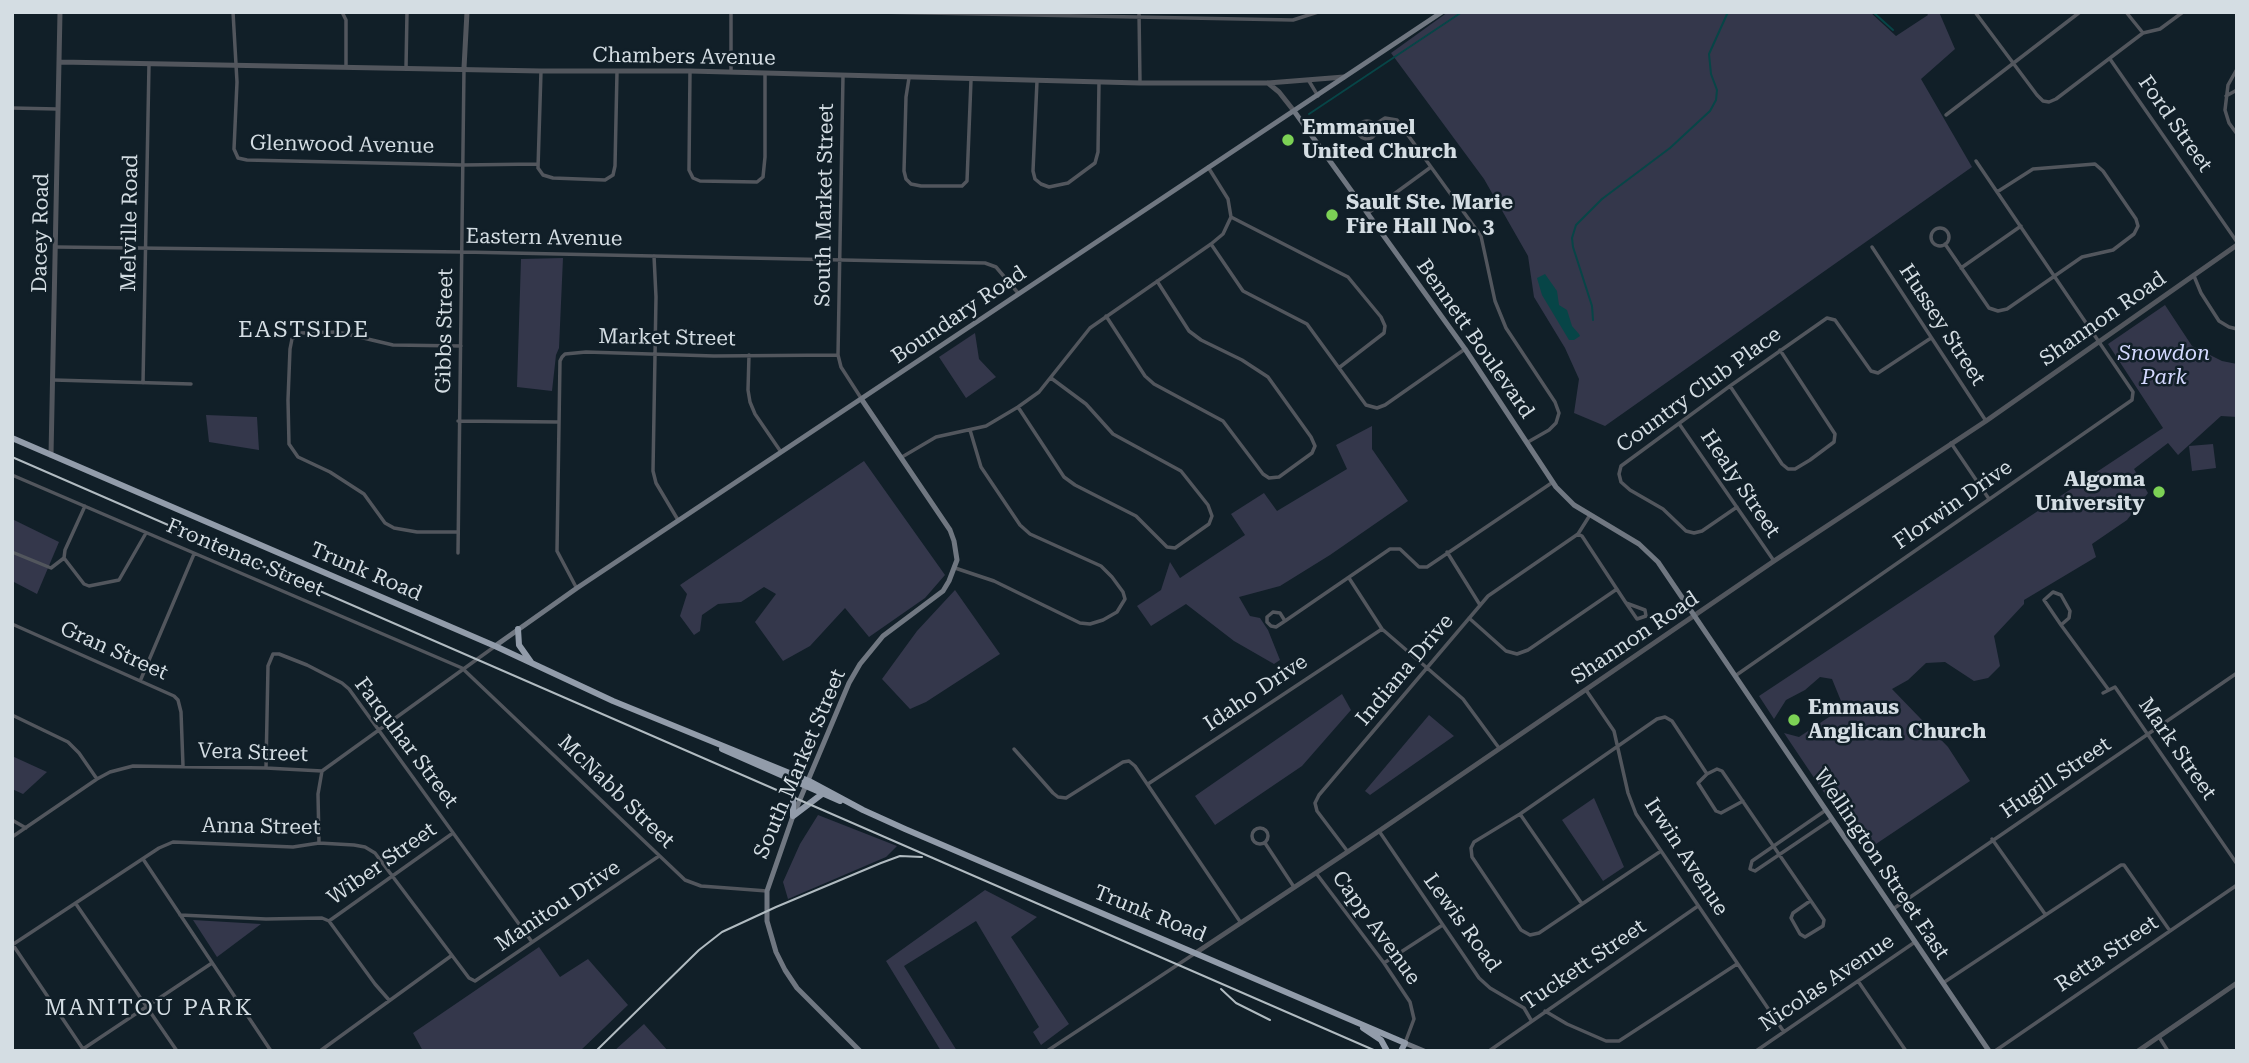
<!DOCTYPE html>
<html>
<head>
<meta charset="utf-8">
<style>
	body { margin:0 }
	#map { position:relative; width:2249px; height:1063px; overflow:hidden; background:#111f28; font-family:"Roboto Serif",serif }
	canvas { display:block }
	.frame { position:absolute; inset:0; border:14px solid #d4dde3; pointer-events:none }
</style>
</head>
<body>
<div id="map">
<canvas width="2249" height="1063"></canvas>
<div class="frame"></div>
</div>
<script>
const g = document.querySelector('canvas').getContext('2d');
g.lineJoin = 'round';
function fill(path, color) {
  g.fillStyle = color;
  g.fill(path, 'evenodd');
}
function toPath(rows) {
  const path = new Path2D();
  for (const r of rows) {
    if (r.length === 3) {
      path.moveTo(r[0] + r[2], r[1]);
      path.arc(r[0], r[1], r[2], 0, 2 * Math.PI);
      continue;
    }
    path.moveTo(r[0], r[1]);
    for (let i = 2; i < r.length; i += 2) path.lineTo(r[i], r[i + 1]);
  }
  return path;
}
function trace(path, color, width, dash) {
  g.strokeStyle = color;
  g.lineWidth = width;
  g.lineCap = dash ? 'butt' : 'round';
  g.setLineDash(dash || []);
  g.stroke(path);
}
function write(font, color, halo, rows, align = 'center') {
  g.font = font + ' "Roboto Serif",serif';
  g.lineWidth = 5;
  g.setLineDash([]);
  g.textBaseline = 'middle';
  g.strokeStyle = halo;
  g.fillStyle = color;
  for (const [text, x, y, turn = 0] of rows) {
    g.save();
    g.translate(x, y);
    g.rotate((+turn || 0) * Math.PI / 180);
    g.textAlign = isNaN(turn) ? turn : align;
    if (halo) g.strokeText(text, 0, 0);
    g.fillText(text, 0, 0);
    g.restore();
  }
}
fill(toPath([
	[1448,12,1870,12,1896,36,1928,15,1926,12,1939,12,1955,49,1921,79,1972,167,1605,426,1574,413,1579,379,1565,348,1534,297,1528,256,1484,179,1391,53],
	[563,258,559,348,556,355,552,391,517,387,521,259],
	[2165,305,2192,346,2222,361,2237,364,2237,417,2221,416,2178,455,2168,443,2134,469,2148,493,2127,520,2092,544,2096,557,2024,600,2024,604,1994,636,2000,666,1988,678,1974,681,1945,662,1926,663,1908,680,1892,689,1948,747,1970,781,1864,852,1784,733,1799,737,1835,713,1841,701,1832,679,1820,677,1805,690,1786,700,1774,719,1759,696,2163,428,2108,344],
	[975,333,979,359,996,377,966,398,939,357],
	[206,415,257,417,259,450,209,442],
	[1372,426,1372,449,1408,501,1330,555,1280,586,1239,597,1250,616,1260,618,1268,630,1280,660,1274,664,1234,641,1186,604,1151,626,1137,606,1161,590,1170,562,1180,578,1245,535,1231,514,1264,493,1277,511,1347,469,1336,445],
	[2213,444,2216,468,2192,471,2189,446],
	[864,461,945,575,925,598,869,637,845,608,810,646,783,661,755,622,776,594,764,587,741,602,718,604,702,615,700,631,694,635,680,616,687,594,680,585],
	[12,519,59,542,37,594,12,581],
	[955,590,1000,654,926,702,910,709,882,679,917,631],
	[1342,694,1351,710,1302,766,1215,825,1195,796],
	[1429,715,1454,736,1370,795,1365,791],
	[12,756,47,772,23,794,12,789],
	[1594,798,1624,867,1603,881,1562,820],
	[818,815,897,846,886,857,788,899,783,882,800,844],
	[985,890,1037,917,1011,937,1069,1024,1041,1045,1033,1032,1039,1027,976,921,904,966,957,1051,941,1051,886,961],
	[193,920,261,924,217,957],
	[539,947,560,977,588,959,628,1005,580,1051,423,1051,413,1033],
	[644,1024,668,1051,614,1051]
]), '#34374b');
fill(toPath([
	[1545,274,1557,291,1559,305,1567,310,1572,326,1579,334,1580,336,1574,340,1569,340,1542,295,1537,278]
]), '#074547');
trace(toPath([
	[1873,12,1893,30],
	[1309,114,1462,12],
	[1593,320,1592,306,1573,247,1572,238,1576,225,1602,199,1670,148,1710,111,1716,100,1717,90,1711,74,1709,54,1728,12]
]), '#074547', 2);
trace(toPath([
	[233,12,237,82,234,149,238,158,247,160,463,165,537,164],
	[342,12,346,20,346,67],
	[875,12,1293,20,1318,12],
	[1139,12,1140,83],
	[1975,12,2037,95,2043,101,2049,102,2056,99,2143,33,2160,29,2183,12],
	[2126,12,2143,33],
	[2110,59,2237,242],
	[406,68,407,12],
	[2237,69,2228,85,2225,110,2229,123,2237,134],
	[541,71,538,168,543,175,553,178,605,180,613,175,615,166,617,72],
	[690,71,689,170,693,178,700,181,757,182,763,177,765,157,765,73],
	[731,72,731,12],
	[843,76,838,355,841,367,861,398],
	[909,78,906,97,904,171,906,179,911,184,921,186,962,186,967,181,971,80],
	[1037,81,1033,171,1035,179,1041,184,1049,187,1068,183,1095,163,1098,152,1099,82],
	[1309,81,1318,96],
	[2226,96,2237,90],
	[12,108,57,109],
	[1946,115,2080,12],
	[1367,130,9],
	[1374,125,1385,118,1397,120,1481,236,1495,301,1506,328,1555,402,1559,413,1556,423,1549,430,1528,442],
	[1368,213,1431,167],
	[1231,217,1348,277,1381,317,1385,326,1384,333,1340,367],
	[1940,237,9],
	[1211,244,1243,291,1307,324,1366,405,1377,408,1385,405,1465,349],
	[1945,244,1989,308,1998,311,2007,309,2082,257,2113,250,2134,234,2138,226,2136,219,2103,171,2095,164,2033,169,1997,192],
	[56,247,463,252,985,263,996,267,1018,293],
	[1872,247,1986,421],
	[654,256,656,297,653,471,656,483,678,520],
	[1961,268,2021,226],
	[2194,276,2201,293,2219,321,2229,327,2237,329],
	[1106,316,1145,376,1154,384,1223,421,1263,474,1269,478,1279,477,1312,453,1315,446,1311,437,1268,377,1242,360,1201,340,1189,331,1157,281],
	[749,355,748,390,750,402,755,414,781,452],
	[54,380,191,384],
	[143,383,149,64],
	[1730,386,1782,464,1788,469,1795,469,1810,460,1834,442,1835,434,1780,350],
	[1018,407,1064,477,1075,485,1136,516,1167,547,1175,548,1209,524,1212,516,1208,505,1181,471,1113,434,1086,404,1051,378],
	[458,421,559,422],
	[1680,425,1774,561],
	[1951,443,1989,499],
	[902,457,936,437,986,426,1018,407,1039,392,1090,328,1211,244,1223,234,1231,217,1228,199,1208,167],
	[12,475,462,668,685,880,701,886,767,891],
	[85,506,65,550,64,558,84,584,89,586,119,580,146,533],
	[1737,507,1702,531,1694,533,1686,531,1663,509,1630,490,1621,482,1619,474,1621,466,1730,386,1827,318,1835,320,1871,371,1878,373,1931,338],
	[458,532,417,532,394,528,385,523,364,494,330,472,298,457,289,444,288,400,290,349,292,339,301,333,338,332,393,345,461,346],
	[1578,534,1582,536,1626,603,1645,610,1646,616,1637,619,1626,603],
	[12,552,51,568,64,558],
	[1447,552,1480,605],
	[458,553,464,68],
	[955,568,994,581,1080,623,1090,624,1103,620,1117,612,1125,599,1123,592,1112,577,1101,566,1030,534,1020,525,981,467,970,430],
	[1349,578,1382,629,1463,699,1499,748],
	[576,587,557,551,560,361,562,357,565,354,586,352,714,356,838,355],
	[1273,612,1280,613,1285,621,1276,627,1271,626,1267,622,1267,617,1273,612],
	[1469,618,1506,651,1517,654,1528,650,1617,589],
	[1285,621,1390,549,1400,549,1419,567,1427,567,1553,482],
	[12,624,174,696,178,700,181,712,183,766],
	[2061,625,2069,618,2070,611,2061,595,2053,592,2044,600,2061,625,2108,689],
	[1735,676,2132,400,2133,392,1976,161],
	[141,679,194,554],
	[1586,690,1614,731,1628,793,1636,814,1784,1032],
	[2103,693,2115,687,2237,864],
	[12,715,68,742,79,753,97,779],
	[1014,749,1053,793,1058,797,1066,798,1123,762,1129,761,1135,766,1241,923],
	[266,768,268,666,273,654,279,654,307,665,342,683,349,689,532,942],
	[1148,784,1382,629],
	[1743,801,1721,813,1716,811,1698,783,1707,774,1717,769,1722,771,1824,920,1823,926,1805,937,1800,934,1791,918,1793,913,1810,901],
	[1826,810,1752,861,1750,869,1755,871,1758,869,1832,819],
	[1520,814,1582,904],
	[12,820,26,828],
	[1260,836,8],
	[1379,831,1479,978,1490,988,1524,1008,1531,1020],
	[12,837,97,779,110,772,133,766,266,768,322,771],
	[1992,839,2045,914],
	[319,843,318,794,322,771,494,647],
	[1265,843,1294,887],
	[1661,851,1539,933,1530,935,1521,930,1472,857,1471,848,1474,842,1520,814,1657,719,1665,717,1672,721,1707,774],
	[1348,852,1317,811,1315,803,1319,795,1488,596,1578,534,1590,515],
	[143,859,271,1051],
	[1316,873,1384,963,1410,1002,1414,1019,1405,1043],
	[76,904,177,1051],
	[1893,909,2237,673],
	[180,915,266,919,322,918,329,921,375,984,389,1000],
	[329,921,453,833],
	[12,945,159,848,173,842,293,847,319,843,354,845,365,847,375,853,469,978,475,981,659,856],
	[13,945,83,1049],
	[1384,963,1441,926],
	[1858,981,1906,1051],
	[1943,983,2121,865,2124,865,2170,931],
	[1545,1011,1567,1024,1606,1041,1619,1041,1737,964],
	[2159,1037,2168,1051],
	[80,1051,212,963],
	[320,1051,451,956],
	[1047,1051,1194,954],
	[1489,1051,1698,906],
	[1756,1051,1915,942],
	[1995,1051,2237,885]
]), '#52565d', 3.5);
trace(toPath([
	[60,62,541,71,690,71,1140,83,1268,83,1344,77],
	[464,68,467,12],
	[1268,83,1279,92,1294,111],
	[51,455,60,12],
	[1197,952,1379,831,1774,561,1986,421,2237,245],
	[2138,1051,2237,983]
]), '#52565d', 5);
trace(toPath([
	[1294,111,1465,349,1556,487,1574,505,1639,544,1658,562,1989,1051],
	[495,646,577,588,1442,12],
	[1405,1043,1424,1051],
	[860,1051,797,988,785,970,776,952,767,921,767,891,793,816,849,683,860,664,883,636,943,591,949,581,957,560,954,541,950,530,862,400]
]), '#707781', 5);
trace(toPath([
	[12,438,495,646,613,701,809,781,863,810,905,829,1405,1043,1401,1051],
	[518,629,519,645,531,662],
	[722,749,840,801],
	[788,779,793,791,793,816],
	[793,816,822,794],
	[1363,1028,1381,1040,1387,1051]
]), '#929caa', 6);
trace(toPath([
	[12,457,1376,1051],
	[1221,989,1236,1003,1270,1020],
	[596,1051,699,950,722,932,776,907,881,863,900,856,922,857]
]), '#b1bbc1', 2);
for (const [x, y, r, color] of [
	[1288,140,7,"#7cd155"],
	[1332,215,7,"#7cd155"],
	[2159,492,7,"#7cd155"],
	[1794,720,7,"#7cd155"]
]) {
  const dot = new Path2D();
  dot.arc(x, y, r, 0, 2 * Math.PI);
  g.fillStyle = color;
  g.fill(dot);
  trace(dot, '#111f28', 2.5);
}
write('21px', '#d4dde3', '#111f28', [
	["Chambers Avenue",684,57,1],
	["Ford Street",2175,124,55],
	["Glenwood Avenue",342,145,1],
	["South Market Street",825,205,-89],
	["Melville Road",130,223,-89],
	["Dacey Road",41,233,-89],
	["Eastern Avenue",544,238,1],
	["Boundary Road",959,315,-34],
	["Shannon Road",2103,319,-35],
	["Hussey Street",1942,325,57],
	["Gibbs Street",445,331,-89],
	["Market Street",667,338,1],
	["Bennett Boulevard",1475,339,55],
	["Country Club Place",1699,390,-36],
	["Healy Street",1740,484,56],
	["Florwin Drive",1953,505,-35],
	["Frontenac Street",245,558,23],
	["Trunk Road",366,572,23],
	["Shannon Road",1635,638,-34],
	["Gran Street",114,651,24],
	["Indiana Drive",1405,670,-50],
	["Idaho Drive",1256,693,-34],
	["Farquhar Street",406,743,53],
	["Mark Street",2177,749,55],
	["Vera Street",253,753,2],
	["South Market Street",800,764,-67],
	["Hugill Street",2056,778,-34],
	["McNabb Street",616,792,44],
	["Anna Street",261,827,1],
	["Irwin Avenue",1686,857,57],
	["Wiber Street",382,864,-35],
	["Wellington Street East",1881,864,56],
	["Manitou Drive",558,906,-34],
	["Trunk Road",1150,914,22],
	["Lewis Road",1462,923,54],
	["Capp Avenue",1376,928,54],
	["Retta Street",2107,954,-34],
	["Tuckett Street",1584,965,-34],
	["Nicolas Avenue",1827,983,-34]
]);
write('bold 21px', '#d4dde3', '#111f28', [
	["Emmanuel",1302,128],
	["United Church",1302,152],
	["Sault Ste. Marie",1346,203],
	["Fire Hall No. 3",1346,227],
	["Algoma",2145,480,"right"],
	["University",2145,504,"right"],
	["Emmaus",1808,708],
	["Anglican Church",1808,732]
], 'left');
write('italic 21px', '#d4d9ff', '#111f28', [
	["Snowdon",2164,354],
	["Park",2164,378]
]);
g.letterSpacing = '2px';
write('23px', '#d4dde3', '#111f28', [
	["EASTSIDE",304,330],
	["MANITOU PARK",149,1008]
]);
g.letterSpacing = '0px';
</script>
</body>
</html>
